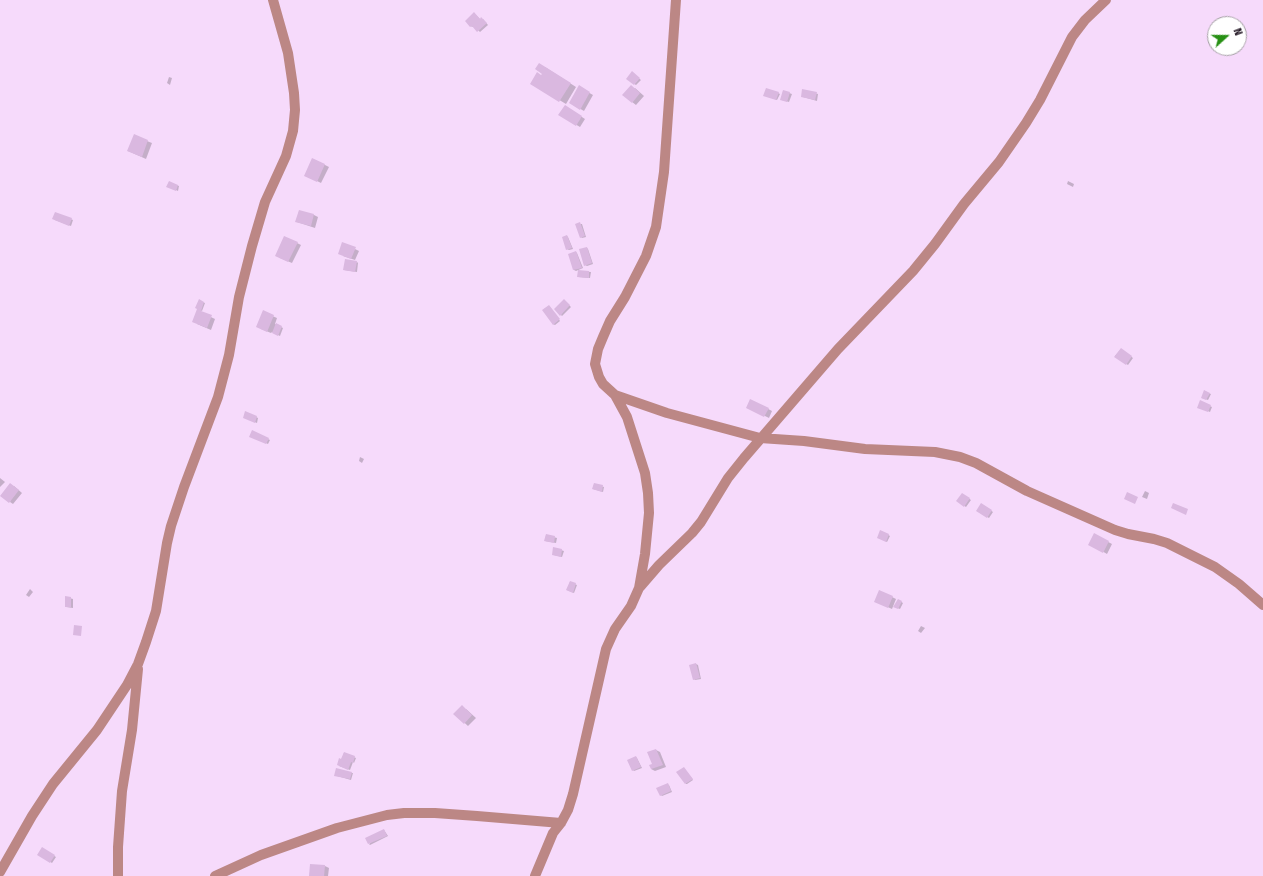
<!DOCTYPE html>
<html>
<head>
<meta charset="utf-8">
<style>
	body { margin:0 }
	#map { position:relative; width:1263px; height:876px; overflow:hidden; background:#f6dafb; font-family:"Fira Sans Condensed",sans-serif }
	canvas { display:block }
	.north { position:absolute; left:1207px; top:16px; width:40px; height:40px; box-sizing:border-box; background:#fff; border:1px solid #a5a0a5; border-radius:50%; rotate:69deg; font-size:11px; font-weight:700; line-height:16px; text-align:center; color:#1d111f }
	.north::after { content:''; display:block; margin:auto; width:14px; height:18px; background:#279014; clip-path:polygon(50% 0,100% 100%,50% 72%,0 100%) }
</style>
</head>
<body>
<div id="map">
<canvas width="1263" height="876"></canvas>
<div class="north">N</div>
</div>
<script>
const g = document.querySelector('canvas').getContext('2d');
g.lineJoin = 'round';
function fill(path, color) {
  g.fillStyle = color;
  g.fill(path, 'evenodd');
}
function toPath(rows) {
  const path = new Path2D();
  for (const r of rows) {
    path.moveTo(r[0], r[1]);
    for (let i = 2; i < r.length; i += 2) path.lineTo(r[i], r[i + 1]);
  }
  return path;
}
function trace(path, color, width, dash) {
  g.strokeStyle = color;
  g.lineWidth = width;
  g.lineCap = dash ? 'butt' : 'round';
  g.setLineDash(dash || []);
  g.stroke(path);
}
fill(toPath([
	[476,15,481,20,483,19,488,25,480,32,474,26,472,27,471,26],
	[545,67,576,87,566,104,531,83,542,76],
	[633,74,641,80,636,85,627,79],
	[169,77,172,78,170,85,167,83],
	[579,87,593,95,584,111,570,103],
	[635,88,644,96,636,105,623,95],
	[803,90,818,94,817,101,803,97],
	[783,91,792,94,789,102,782,100],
	[778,93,780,94,777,100,766,96],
	[565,106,585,119,580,127,560,115],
	[134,136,152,143,146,159,128,151],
	[313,159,329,167,321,183,309,177],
	[1068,181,1074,184,1073,187,1067,184],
	[169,182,179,186,178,191,168,186],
	[299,211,314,215,318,217,315,228,297,222],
	[56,213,73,220,71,226,55,220],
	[580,224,582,224,586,237,582,238,581,237],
	[567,236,568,237,573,249,569,250,567,249],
	[297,243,301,245,292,263,280,258],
	[343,243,359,251,355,260,343,256],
	[587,248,588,249,593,264,587,266,585,265],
	[576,252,577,253,583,268,576,271,574,270,569,255],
	[357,262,358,263,357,272,344,270],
	[579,271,591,272,590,278,578,277],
	[200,301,205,303,202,311,197,308],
	[565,301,571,307,562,316,561,315],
	[550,307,560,321,555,325,553,324],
	[198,311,215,319,211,330,197,324],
	[263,312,277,318,275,324,283,328,280,336,272,332,271,333,261,329],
	[1121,349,1133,358,1128,365,1115,356],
	[1205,392,1211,394,1208,400,1202,398],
	[751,400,772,411,769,418,747,407],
	[1201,402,1212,407,1210,412,1199,407],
	[246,412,258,418,257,423,245,418],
	[252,432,270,440,268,444,250,436],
	[360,457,364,459,362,463,359,461],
	[0,478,5,482,0,487],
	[594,484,604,487,603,492,593,489],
	[14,486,22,493,13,504,10,502],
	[1145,491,1149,493,1147,499,1142,497],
	[962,494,971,500,966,507,958,501],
	[981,504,993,512,989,518,977,511],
	[881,531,890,536,887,542,878,537],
	[546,535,557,538,556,543,545,541],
	[1095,535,1112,544,1107,554,1090,544],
	[554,548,564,551,562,557,554,555],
	[570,582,577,585,574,593,567,590],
	[30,589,33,592,29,597,26,595],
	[66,597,73,599,73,608,66,607],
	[892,597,896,599,892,609,879,603],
	[898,600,903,603,900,609,895,607],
	[921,626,925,628,921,633,918,631],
	[696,664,698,665,701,679,695,680,694,679],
	[466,709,476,718,468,726,455,714],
	[656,750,660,752,666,767,655,771,651,769,653,764,648,753],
	[344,753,356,758,354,763,353,762,350,770,339,766],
	[636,757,637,758,642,768,634,771,633,770],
	[684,768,693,780,687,784,686,784],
	[351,773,353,773,351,780,337,776],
	[667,784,669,785,672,792,662,796,661,795],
	[384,830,388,836,370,845,369,844],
	[42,849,56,857,52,863,39,855],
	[325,866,329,868,328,876,310,876]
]), '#0003');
fill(toPath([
	[474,12,480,19,481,17,487,23,477,32,472,26,470,27,465,21],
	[539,63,571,83,559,102,530,84,537,72,541,75,542,74,535,69],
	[632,71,640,78,634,85,626,79],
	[579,85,590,92,580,110,569,103],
	[631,85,640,93,632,103,622,95],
	[766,88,779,92,776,100,763,96],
	[802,89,817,92,815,100,801,97],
	[783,90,790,92,787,102,780,100],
	[565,105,582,116,576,126,558,115],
	[134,134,148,140,142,157,127,151],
	[312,158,325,164,317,182,304,176],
	[169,181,178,185,176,191,166,187],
	[299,210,314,214,311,226,295,222],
	[55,212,72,218,69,226,52,219],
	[580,222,585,236,580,238,575,224],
	[567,235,572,248,566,250,562,237],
	[284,236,298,242,288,262,275,256],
	[342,242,356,247,351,259,338,254],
	[587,247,592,263,584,266,579,249],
	[576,251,582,268,573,270,568,254],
	[345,259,357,261,355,272,343,270],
	[578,270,589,271,589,278,577,277],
	[199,299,204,302,201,311,212,315,207,328,192,322,197,309,195,308],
	[564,299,570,305,560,316,554,309],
	[549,305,560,319,553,325,542,310],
	[263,310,274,315,267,332,256,327],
	[276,323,282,326,278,336,272,333],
	[1121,348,1132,356,1126,365,1114,357],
	[1204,390,1210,393,1206,400,1201,398],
	[750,399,769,408,764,417,746,408],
	[1200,400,1211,405,1208,412,1197,408],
	[245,411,257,416,255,423,243,418],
	[252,430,269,438,266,444,249,437],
	[10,483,19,490,9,503,0,496],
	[594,483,603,485,602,492,592,489],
	[1127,492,1138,497,1135,504,1124,499],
	[962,493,970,498,964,507,956,501],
	[981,503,992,510,987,518,976,511],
	[1173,503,1188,509,1186,515,1171,508],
	[880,530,889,534,886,542,877,538],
	[1094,533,1109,541,1103,553,1088,545],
	[546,534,555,536,554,543,544,541],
	[553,547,562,549,561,557,552,555],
	[570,581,576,583,573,593,566,590],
	[879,590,893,596,888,608,874,602],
	[65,596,71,597,71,607,65,607],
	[898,599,902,601,898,609,893,607],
	[74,625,82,626,81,636,73,635],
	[696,663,700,678,693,680,689,665],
	[462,705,472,715,464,724,453,714],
	[656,749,663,765,651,769,649,765,652,764,647,752],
	[344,752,355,756,353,763,351,762,348,770,337,765,339,758,341,759],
	[636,756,641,767,632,771,627,760],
	[684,767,693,779,685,784,676,772],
	[336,768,352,772,350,779,334,776],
	[668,783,671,791,660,796,656,788],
	[384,829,387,836,368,844,365,838],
	[42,847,55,855,50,863,37,855],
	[310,864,325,865,324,876,309,876]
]), '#dab8e0');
trace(toPath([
	[615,395,667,413,760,438,804,441,865,449,935,452,960,457,976,463,1027,491,1115,530,1128,534,1154,539,1167,543,1215,567,1239,584,1263,605],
	[640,587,659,565,692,533,701,522,728,478,744,458,838,349,913,271,935,244,964,204,999,162,1026,123,1040,100,1072,37,1085,20,1106,0],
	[0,872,32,816,53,784,97,730,127,685,138,664,146,642,156,611,167,543,171,526,184,487,218,397,229,355,239,297,252,246,265,202,286,156,293,131,295,110,294,93,288,53,273,0],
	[118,876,118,847,122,791,132,730,138,669],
	[215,876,261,855,337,828,387,815,404,813,435,813,477,816,561,823],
	[535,876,553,833,561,823,568,810,573,794,606,649,615,629,631,606,639,588,645,554,649,513,648,493,645,473,627,417,615,395,603,384,599,377,595,364,598,349,603,337,610,321,625,297,646,256,656,227,664,172,676,0]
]), '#bc8785', 10);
</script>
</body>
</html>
